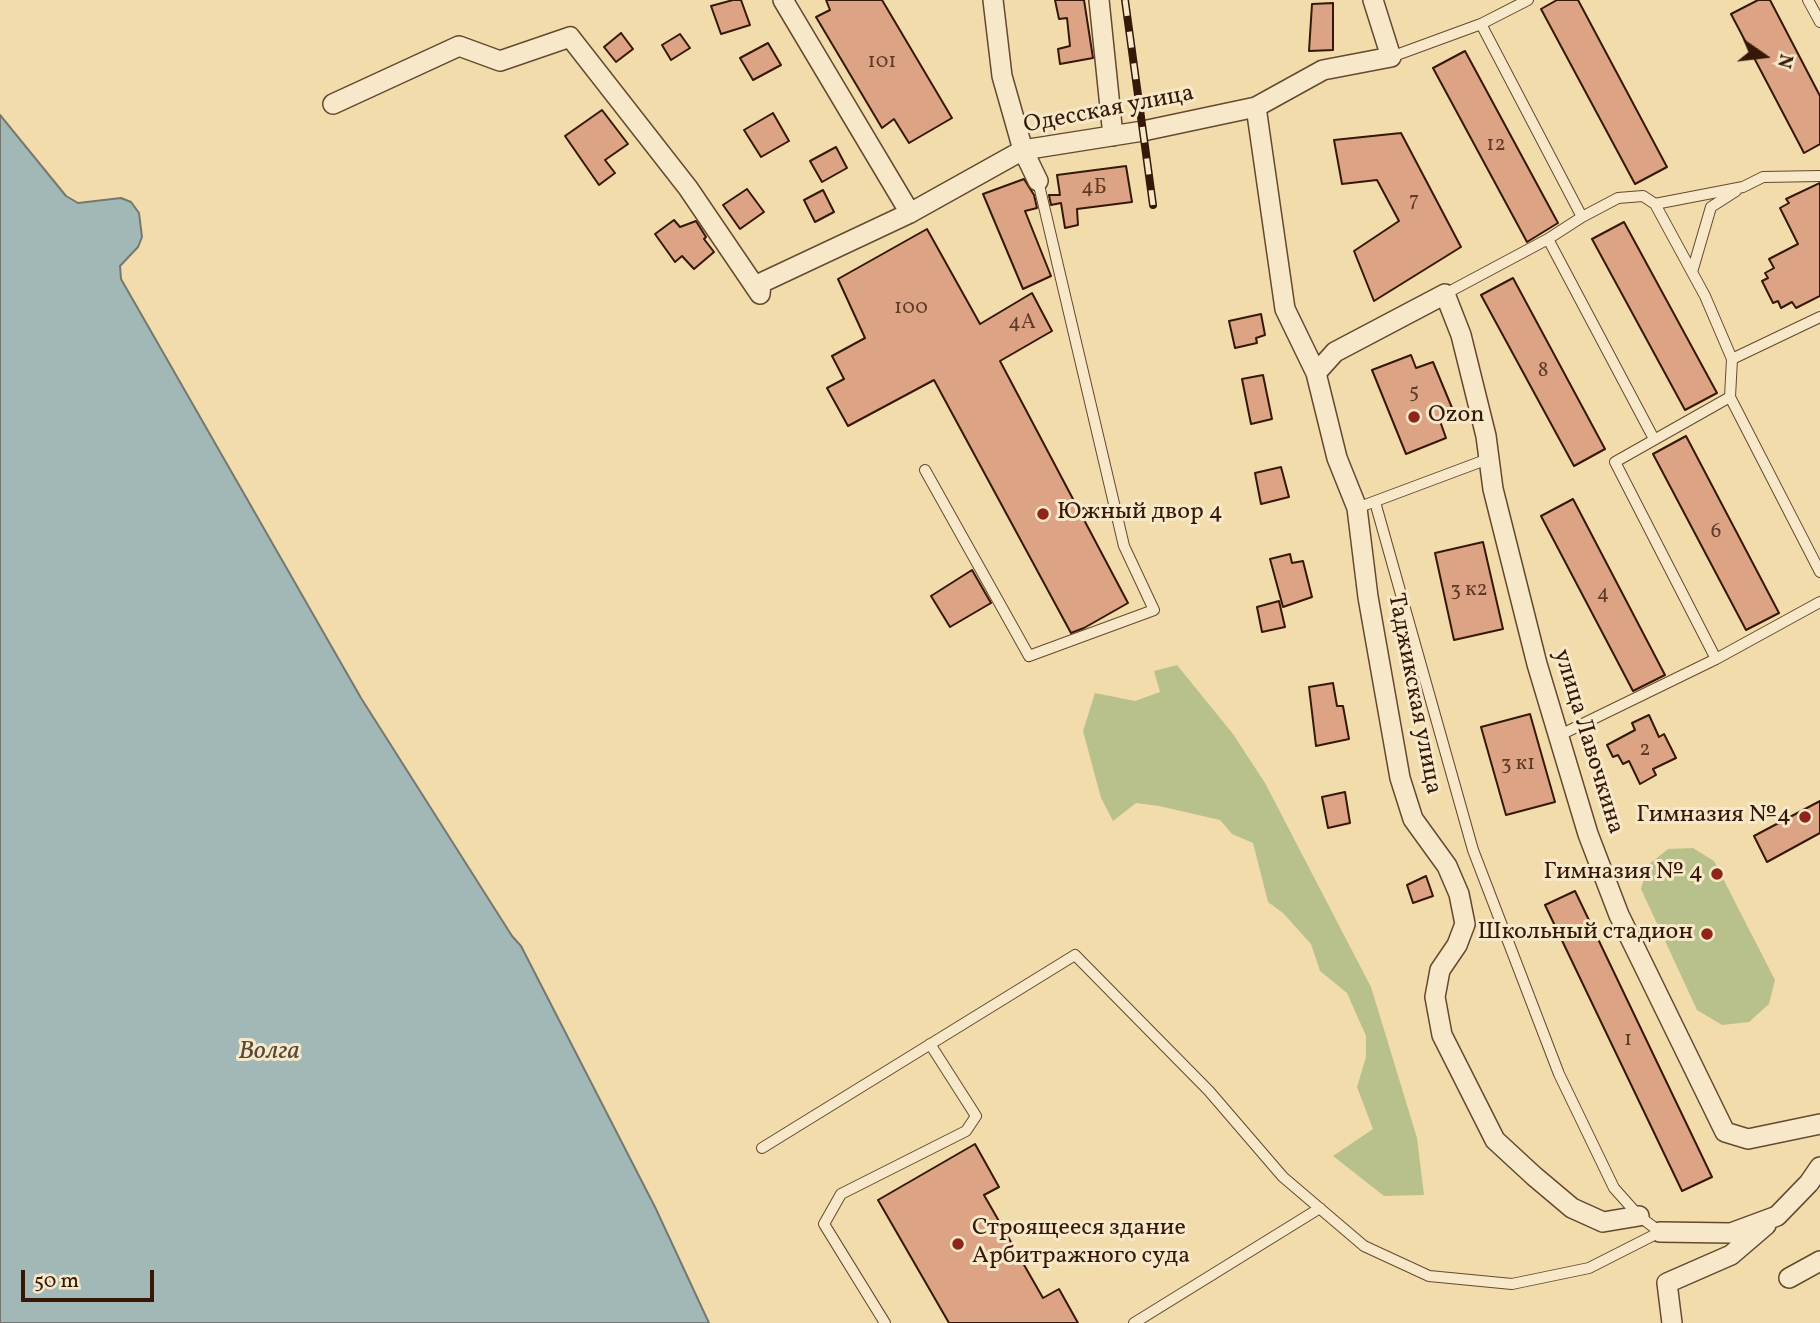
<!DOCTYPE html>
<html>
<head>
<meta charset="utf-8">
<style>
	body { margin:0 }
	#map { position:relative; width:1820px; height:1323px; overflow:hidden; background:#f2dcac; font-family:Vollkorn,serif }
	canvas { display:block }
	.north { position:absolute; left:1729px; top:21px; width:70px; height:70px; -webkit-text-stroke:5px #f7e8c9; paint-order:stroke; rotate:104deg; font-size:19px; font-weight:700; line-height:28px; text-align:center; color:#351807 }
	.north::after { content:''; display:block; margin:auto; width:24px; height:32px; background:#351807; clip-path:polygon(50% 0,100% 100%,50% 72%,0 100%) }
	.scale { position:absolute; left:21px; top:1270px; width:133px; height:32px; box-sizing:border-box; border:4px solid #351807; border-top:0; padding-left:9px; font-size:21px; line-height:24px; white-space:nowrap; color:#351807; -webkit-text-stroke:5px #f7e8c9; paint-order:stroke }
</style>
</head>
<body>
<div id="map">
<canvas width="1820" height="1323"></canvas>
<div class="north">N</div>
<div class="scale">50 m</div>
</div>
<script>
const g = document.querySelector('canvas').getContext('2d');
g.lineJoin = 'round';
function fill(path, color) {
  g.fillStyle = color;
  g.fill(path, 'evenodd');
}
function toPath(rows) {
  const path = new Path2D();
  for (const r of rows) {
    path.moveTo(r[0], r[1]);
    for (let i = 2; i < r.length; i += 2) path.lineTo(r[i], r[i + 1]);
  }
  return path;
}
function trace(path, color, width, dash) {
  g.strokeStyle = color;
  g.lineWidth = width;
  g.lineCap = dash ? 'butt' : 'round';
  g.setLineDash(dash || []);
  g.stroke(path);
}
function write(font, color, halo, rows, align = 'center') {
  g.font = font + ' Vollkorn,serif';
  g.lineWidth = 6;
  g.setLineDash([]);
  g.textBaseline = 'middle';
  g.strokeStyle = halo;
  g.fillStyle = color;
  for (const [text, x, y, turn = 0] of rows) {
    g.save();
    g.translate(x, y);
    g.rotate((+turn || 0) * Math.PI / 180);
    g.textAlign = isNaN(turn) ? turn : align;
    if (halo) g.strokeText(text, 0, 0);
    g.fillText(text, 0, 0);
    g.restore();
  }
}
fill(toPath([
	[1177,665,1233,734,1265,783,1371,987,1417,1138,1424,1195,1384,1196,1333,1156,1373,1129,1357,1087,1366,1057,1366,1036,1347,993,1320,971,1311,944,1283,913,1268,902,1253,843,1232,834,1220,820,1159,806,1136,803,1113,821,1101,798,1083,731,1095,693,1135,701,1160,692,1154,671],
	[1693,848,1714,861,1775,980,1769,1004,1749,1022,1722,1025,1697,1010,1641,889,1648,865,1668,849]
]), '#b8c18c');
const water = toPath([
	[0,115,66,196,78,203,121,198,131,202,139,213,142,237,138,247,120,266,121,279,361,698,512,936,521,946,655,1207,709,1323,0,1323,0,115]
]);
fill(water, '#a1b8b6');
trace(water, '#767870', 2);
const building = toPath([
	[733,0,741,0,750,25,721,34,711,6,733,0],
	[826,0,882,0,952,118,909,143,894,119,882,128,816,17,830,10,826,0],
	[1055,0,1084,0,1093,58,1060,64,1058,49,1070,46,1067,18,1059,19,1055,0],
	[1557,0,1578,0,1667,167,1635,184,1541,9,1557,0],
	[1758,0,1770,0,1820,96,1820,144,1804,153,1731,14,1758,0],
	[1333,3,1333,50,1309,51,1312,4,1333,3],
	[621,33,633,49,616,62,604,47,621,33],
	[680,34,690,48,671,60,662,45,680,34],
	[768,43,781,65,753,80,740,58,768,43],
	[1465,51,1558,223,1527,242,1433,68,1465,51],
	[602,110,628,144,605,160,615,173,599,185,565,136,602,110],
	[773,113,789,141,761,157,744,130,773,113],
	[1401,133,1461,247,1374,301,1354,251,1399,221,1377,180,1342,184,1334,140,1401,133],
	[836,147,847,168,822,182,810,161,836,147],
	[1126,166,1132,202,1077,209,1078,225,1065,228,1061,203,1051,205,1049,195,1060,195,1057,175,1126,166],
	[1024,179,1034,195,1037,208,1025,211,1051,276,1023,289,983,194,1024,179],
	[1820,183,1820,296,1796,308,1792,302,1781,308,1778,301,1773,303,1762,281,1768,278,1765,273,1774,268,1769,259,1798,244,1780,208,1789,203,1786,199,1820,183],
	[747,189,764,212,740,229,723,205,747,189],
	[823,190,834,212,815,222,804,200,823,190],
	[674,220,680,227,696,221,706,237,704,239,714,252,694,269,682,256,675,262,655,234,674,220],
	[1624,222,1717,393,1685,410,1592,239,1624,222],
	[927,229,980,324,1032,293,1052,331,1000,361,1128,603,1084,628,1071,633,934,380,848,426,827,388,844,379,832,356,865,338,838,279,927,229],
	[1513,278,1605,449,1574,466,1481,295,1513,278],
	[1261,314,1265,335,1256,338,1257,343,1235,348,1229,321,1261,314],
	[1411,355,1416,368,1433,362,1455,415,1440,421,1446,438,1406,454,1372,370,1411,355],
	[1263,375,1272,419,1251,424,1242,379,1263,375],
	[1686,436,1779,613,1746,630,1653,454,1686,436],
	[1281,467,1289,497,1261,504,1255,473,1281,467],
	[1573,499,1665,675,1633,691,1541,516,1573,499],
	[1483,542,1503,629,1454,640,1435,553,1483,542],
	[1290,554,1292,563,1303,561,1312,597,1283,607,1270,559,1290,554],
	[972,570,991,603,950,627,931,596,972,570],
	[1279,601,1285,627,1262,632,1257,607,1279,601],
	[1333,683,1337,706,1343,706,1349,739,1316,746,1309,687,1333,683],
	[1530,714,1555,802,1506,815,1481,727,1530,714],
	[1649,715,1659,737,1664,734,1676,758,1653,769,1656,775,1640,784,1629,761,1623,764,1618,755,1613,757,1607,745,1635,730,1632,723,1649,715],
	[1345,792,1350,823,1328,828,1322,797,1345,792],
	[1820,801,1820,833,1767,862,1754,836,1820,801],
	[1426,876,1433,896,1413,903,1407,885,1426,876],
	[1575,891,1712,1177,1682,1191,1545,905,1575,891],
	[975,1144,999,1187,984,1195,1043,1298,1059,1289,1078,1323,949,1323,878,1200,975,1144]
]);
fill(building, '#dca384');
trace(building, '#351807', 2);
const lane = toPath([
	[1808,0,1820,22],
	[1481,24,1582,217,1548,239],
	[1391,57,1481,24,1528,0],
	[1582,217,1618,198,1643,196,1655,204],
	[1692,272,1711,207,1736,191],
	[1445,294,1548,239,1654,439],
	[1732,359,1705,296,1655,204,1743,187,1763,177,1820,176],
	[1730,397,1820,572],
	[925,470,1029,656,1154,610,1124,546,1038,181],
	[1357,508,1488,459],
	[1716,659,1615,462,1730,397,1732,359,1820,317],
	[1558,736,1716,659,1820,602],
	[762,1148,1075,955,1209,1091,1283,1177,1364,1246,1429,1276,1512,1284,1589,1268,1660,1232,1639,1216,1614,1188,1559,1074,1473,850,1375,502],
	[885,1323,824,1224,841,1194,966,1131,976,1116,930,1044],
	[1134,1323,1320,1208]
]);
const street = toPath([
	[783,0,910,213],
	[993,0,1002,76,1023,150,1038,181],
	[1099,0,1113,136],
	[333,104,459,46,500,61,570,37,688,188,760,294],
	[1256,107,1285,309,1316,373,1337,458,1357,508,1368,597,1400,778,1413,819,1447,866,1459,894,1465,924,1457,945,1440,970,1435,997,1442,1035,1495,1140,1534,1176,1572,1208,1603,1222,1639,1216],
	[760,294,761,283,910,213,1023,150,1143,131,1256,107,1323,70,1391,57,1373,0],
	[1316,373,1335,352,1445,294,1461,335,1486,436,1493,489,1537,664,1588,834,1619,915,1725,1132,1748,1139,1820,1124],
	[1660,1232,1731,1233,1777,1216,1809,1183,1820,1167],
	[1789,1278,1820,1261],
	[1672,1323,1667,1283,1731,1255,1766,1225]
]);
trace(lane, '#644930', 12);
trace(street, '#644930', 22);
trace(lane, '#f7e8c9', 10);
trace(street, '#f7e8c9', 19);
const rail = toPath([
	[1125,0,1153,205]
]);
trace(rail, '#351807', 8);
trace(rail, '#f7e8c9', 5, [16]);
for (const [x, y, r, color] of [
	[1414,417,7,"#8f2418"],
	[1043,514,7,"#8f2418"],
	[1805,817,7,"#8f2418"],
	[1717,874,7,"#8f2418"],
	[1707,934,7,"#8f2418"],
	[958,1244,7,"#8f2418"]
]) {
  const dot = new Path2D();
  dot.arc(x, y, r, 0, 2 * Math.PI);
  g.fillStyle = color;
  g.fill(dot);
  trace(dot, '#f7e8c9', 2.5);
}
write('21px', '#5f3b26', null, [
	["101",882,63],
	["12",1496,146],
	["4Б",1094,189],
	["7",1414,202],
	["100",911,309],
	["4А",1022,324],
	["8",1543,372],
	["5",1414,393],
	["6",1716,533],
	["3 к2",1469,591],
	["4",1603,595],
	["2",1645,751],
	["3 к1",1518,765],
	["1",1628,1041]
]);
write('24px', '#351807', '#f7e8c9', [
	["Одесская улица",1109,111,-11],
	["Таджикская улица",1413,694,79],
	["улица Лавочкина",1587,742,73]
]);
write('24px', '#351807', '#f7e8c9', [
	["Ozon",1428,417],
	["Южный двор 4",1057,514],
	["Гимназия №4",1791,817,"right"],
	["Гимназия № 4",1703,874,"right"],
	["Школьный стадион",1693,934,"right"],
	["Строящееся здание",972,1230],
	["Арбитражного суда",972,1258]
], 'left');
write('italic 26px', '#55483c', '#f7e8c9', [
	["Волга",269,1053]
]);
</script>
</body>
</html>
